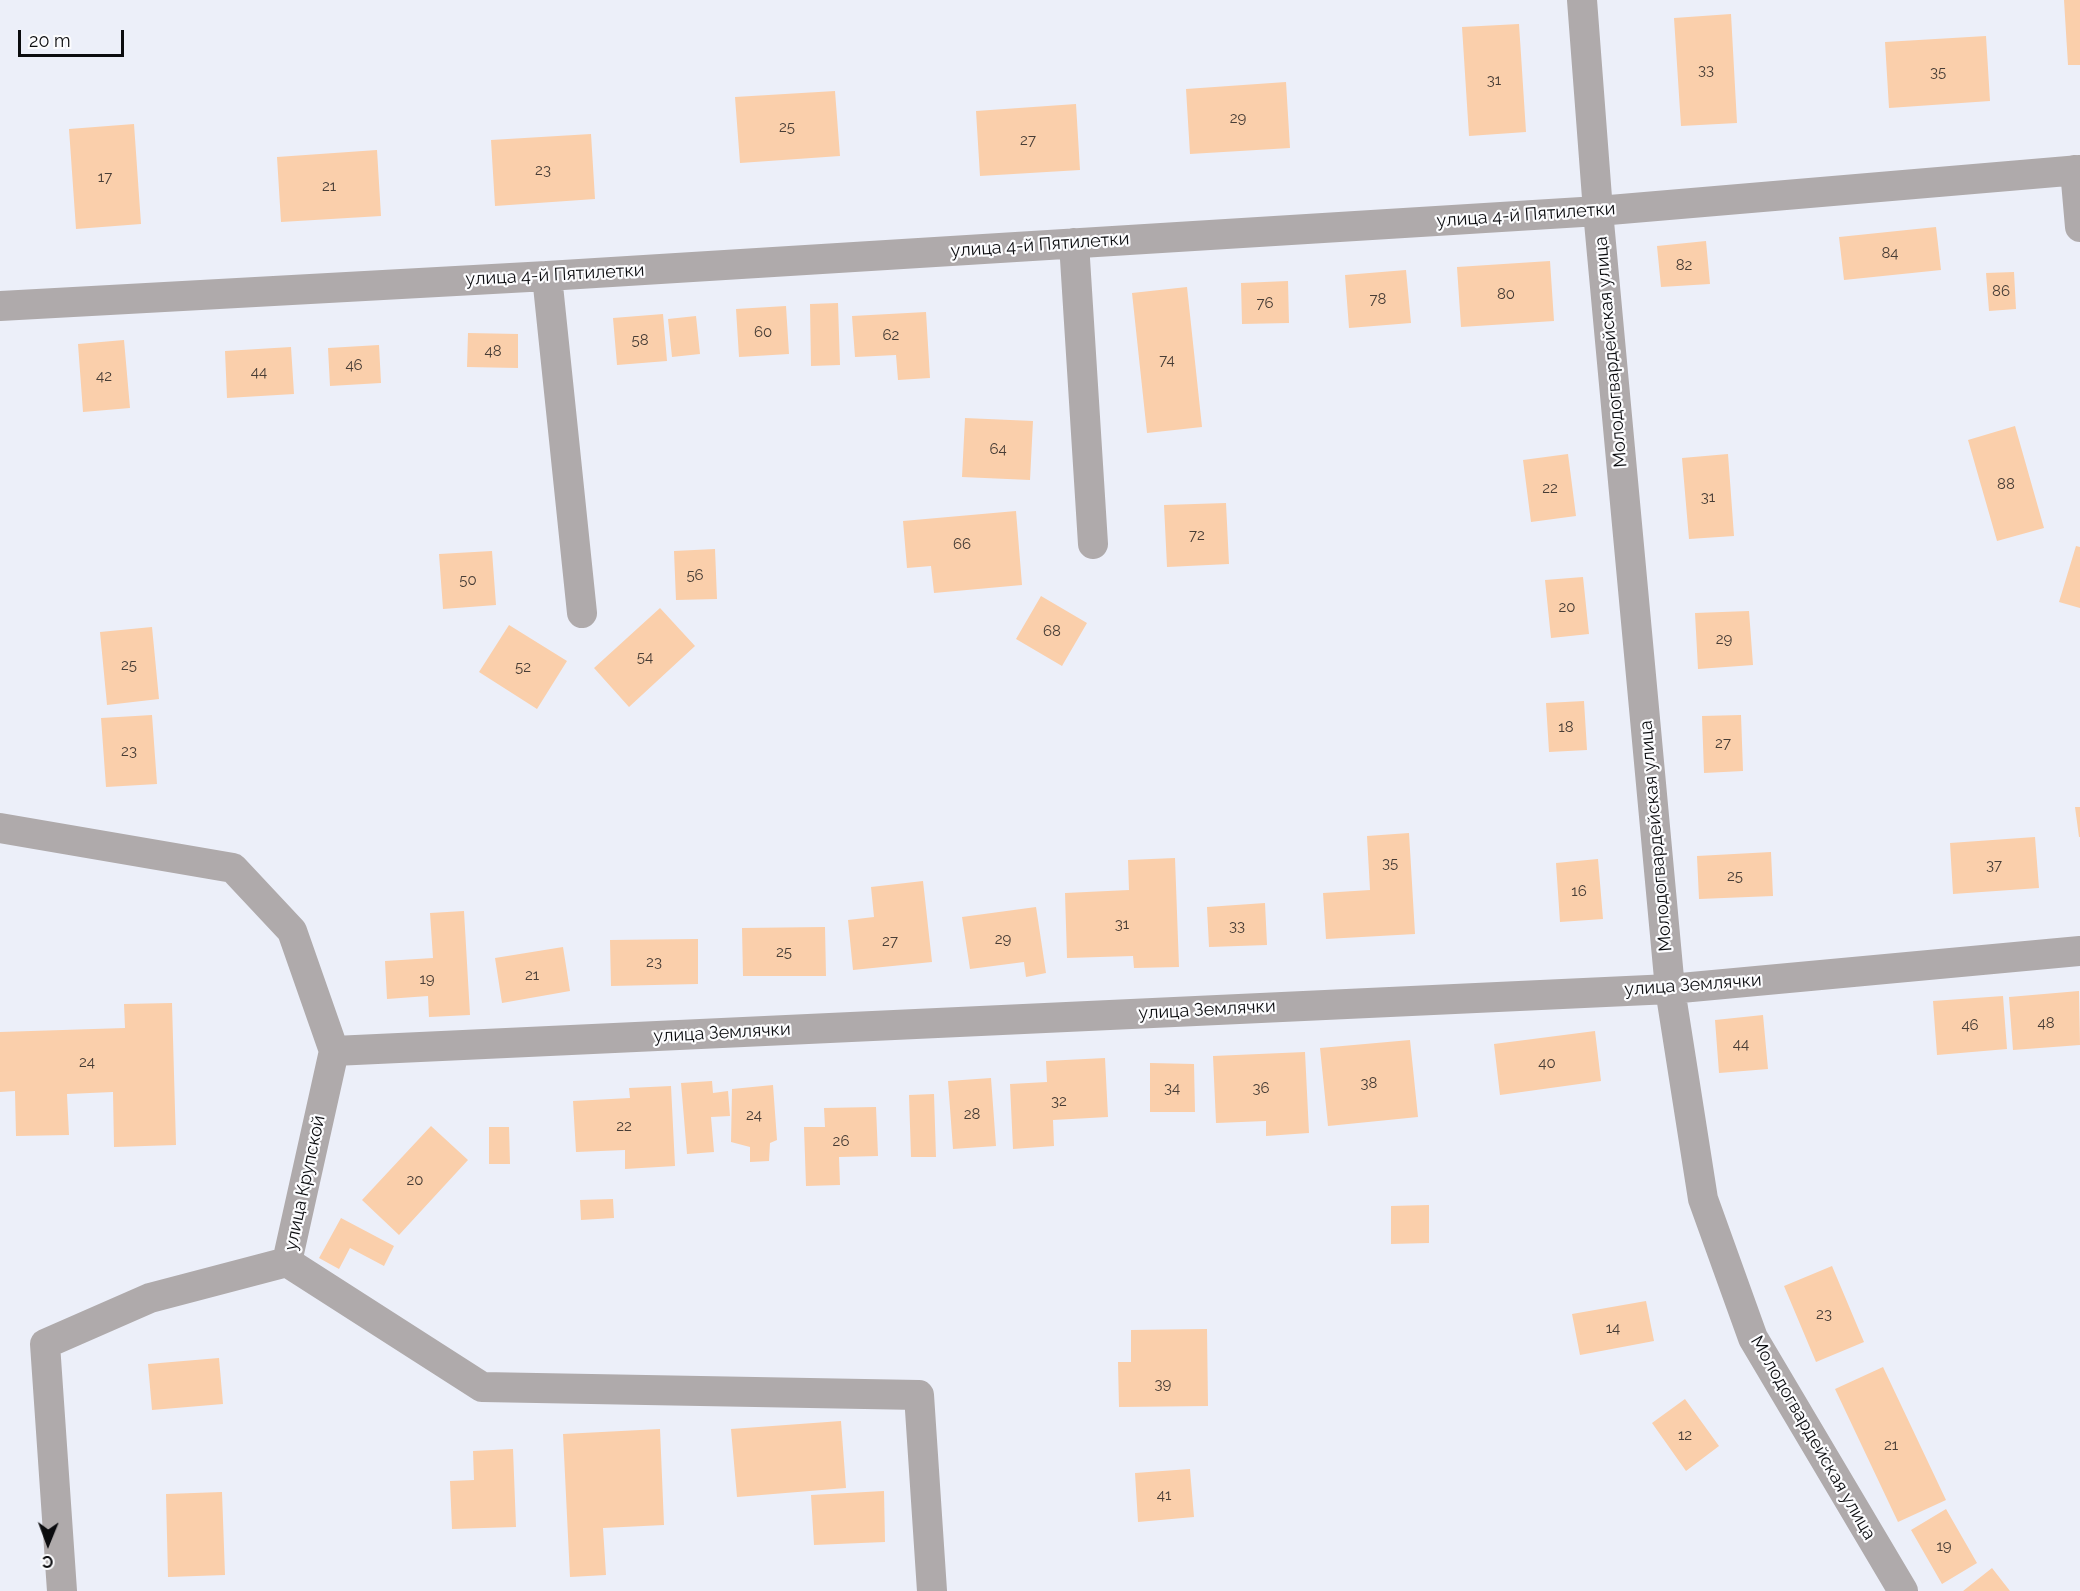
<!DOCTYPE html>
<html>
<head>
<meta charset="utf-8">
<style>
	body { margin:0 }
	#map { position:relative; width:2080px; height:1591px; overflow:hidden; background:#eceff9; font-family:Raleway,sans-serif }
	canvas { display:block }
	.north { position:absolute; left:18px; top:1513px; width:60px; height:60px; -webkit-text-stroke:4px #fcfcfe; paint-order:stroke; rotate:181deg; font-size:16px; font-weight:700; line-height:24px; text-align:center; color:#0b0c0f }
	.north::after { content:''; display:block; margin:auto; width:21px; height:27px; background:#0b0c0f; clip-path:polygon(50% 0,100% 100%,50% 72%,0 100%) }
	.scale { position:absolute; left:18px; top:30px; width:106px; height:27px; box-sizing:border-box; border:3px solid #0b0c0f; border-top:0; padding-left:8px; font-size:18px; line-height:21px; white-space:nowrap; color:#0b0c0f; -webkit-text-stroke:4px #fcfcfe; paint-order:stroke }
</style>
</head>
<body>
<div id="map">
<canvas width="2080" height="1591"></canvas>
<div class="north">С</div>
<div class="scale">20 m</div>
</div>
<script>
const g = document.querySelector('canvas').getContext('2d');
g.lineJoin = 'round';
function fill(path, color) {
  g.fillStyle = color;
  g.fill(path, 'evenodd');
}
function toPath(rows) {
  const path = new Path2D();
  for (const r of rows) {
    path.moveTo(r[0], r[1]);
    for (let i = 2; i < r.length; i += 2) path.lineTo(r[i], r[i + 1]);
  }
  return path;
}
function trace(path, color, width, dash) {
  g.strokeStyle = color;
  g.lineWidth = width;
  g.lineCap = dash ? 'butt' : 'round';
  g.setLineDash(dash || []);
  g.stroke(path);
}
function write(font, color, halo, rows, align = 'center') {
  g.font = font + ' Raleway,sans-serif';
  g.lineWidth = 4.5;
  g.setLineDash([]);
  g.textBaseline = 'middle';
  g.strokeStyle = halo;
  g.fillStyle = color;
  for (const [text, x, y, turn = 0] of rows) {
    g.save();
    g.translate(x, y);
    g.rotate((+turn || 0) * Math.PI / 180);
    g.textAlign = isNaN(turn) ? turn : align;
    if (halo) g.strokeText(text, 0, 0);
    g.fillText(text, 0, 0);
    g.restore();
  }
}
fill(toPath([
	[2064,0,2080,0,2080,65,2068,65],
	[1731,14,1737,123,1681,126,1674,18],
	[1519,24,1526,132,1469,136,1462,27],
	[1986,36,1990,101,1889,108,1885,42],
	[1286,82,1290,148,1190,154,1186,89],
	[835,91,840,156,740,163,735,97],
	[1076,104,1080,170,980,176,976,111],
	[134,124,141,224,76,229,69,129],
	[591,134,595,199,495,206,491,140],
	[377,150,381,216,281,222,277,157],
	[1936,227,1941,270,1844,280,1839,237],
	[1706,241,1710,284,1661,287,1657,246],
	[1550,261,1554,321,1461,327,1457,267],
	[1406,270,1411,323,1349,328,1345,275],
	[2014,272,2016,309,1989,311,1986,273],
	[1288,281,1289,323,1242,324,1241,283],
	[1187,287,1202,427,1147,433,1132,293],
	[838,303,840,365,811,366,810,304],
	[786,306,789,354,739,357,736,309],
	[926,312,930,378,898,380,896,355,855,357,852,316],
	[663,314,667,361,617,365,613,318],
	[696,316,700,354,672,357,668,319],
	[468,333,518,334,518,368,467,367],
	[124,340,130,408,83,412,78,344],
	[379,345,381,383,330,386,328,348],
	[291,347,294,394,227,398,225,351],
	[965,418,1033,421,1030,480,962,477],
	[2015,426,2044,528,1997,541,1968,440],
	[1568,454,1576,516,1531,522,1523,460],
	[1728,454,1734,536,1689,539,1682,458],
	[1226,503,1229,564,1167,567,1164,505],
	[1016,511,1022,585,934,593,931,566,907,568,903,521],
	[2076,546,2080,547,2080,608,2059,602],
	[715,549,717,599,676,600,674,551],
	[492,551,496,605,443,609,439,554],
	[1583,577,1589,634,1551,638,1545,580],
	[1041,596,1087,623,1062,666,1016,639],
	[660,608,695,646,629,707,594,668],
	[1749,611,1753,665,1698,669,1695,613],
	[509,625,567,661,537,709,479,672],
	[152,627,159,699,107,705,100,632],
	[1584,701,1587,750,1549,752,1546,703],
	[152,715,157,784,106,787,101,718],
	[1741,715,1743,771,1704,773,1702,716],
	[2075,807,2080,807,2080,837,2079,837],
	[1409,833,1415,934,1326,939,1323,893,1370,890,1367,836],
	[2035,837,2039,888,1953,894,1950,843],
	[1771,852,1773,896,1699,899,1697,856],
	[1175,858,1179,967,1134,968,1133,956,1067,958,1065,893,1129,890,1128,860],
	[1598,859,1603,919,1560,922,1556,863],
	[923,881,932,962,853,970,848,920,874,917,871,887],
	[1265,903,1267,945,1209,947,1207,907],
	[1036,907,1046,973,1026,977,1024,962,970,969,962,917],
	[464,911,470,1015,429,1017,428,996,387,999,385,961,433,958,430,913],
	[825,927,826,976,743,976,742,928],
	[698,939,698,984,611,986,610,940],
	[563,947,570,991,502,1003,495,958],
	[2079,991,2080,1045,2013,1050,2009,997],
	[2003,996,2007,1049,1937,1055,1933,1001],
	[172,1003,176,1145,114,1147,113,1092,67,1094,69,1135,16,1136,15,1091,0,1092,0,1032,125,1028,124,1004],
	[1763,1015,1768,1069,1719,1073,1715,1020],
	[1595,1031,1601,1081,1500,1095,1494,1044],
	[1410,1040,1418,1117,1328,1126,1320,1048],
	[1305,1052,1309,1133,1266,1136,1266,1121,1216,1123,1213,1056],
	[1105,1058,1108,1117,1053,1120,1054,1146,1013,1149,1010,1084,1047,1082,1046,1061],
	[1150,1063,1194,1064,1195,1112,1150,1112],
	[991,1078,996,1146,953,1149,948,1081],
	[712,1081,713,1093,728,1091,730,1116,711,1117,714,1152,687,1154,681,1083],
	[773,1085,777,1140,770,1143,769,1161,750,1162,750,1147,731,1142,732,1089],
	[671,1086,675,1166,625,1169,625,1150,576,1152,573,1101,630,1098,629,1088],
	[934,1094,936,1157,911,1157,909,1095],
	[876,1107,878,1156,839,1157,840,1185,806,1186,804,1127,825,1127,824,1108],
	[431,1126,468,1160,399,1235,362,1200],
	[489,1127,509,1127,510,1164,489,1164],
	[613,1199,614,1218,581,1220,580,1200],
	[1429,1205,1429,1243,1391,1244,1391,1206],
	[341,1218,394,1246,384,1266,350,1248,339,1269,319,1258],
	[1832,1266,1864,1342,1816,1362,1784,1286],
	[1646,1301,1654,1341,1580,1355,1572,1314],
	[1207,1329,1208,1406,1119,1407,1118,1362,1131,1362,1131,1330],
	[219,1358,223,1404,152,1410,148,1364],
	[1883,1367,1946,1500,1898,1522,1835,1389],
	[1685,1399,1719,1446,1686,1471,1652,1423],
	[841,1421,846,1488,737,1497,731,1429],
	[660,1429,664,1525,603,1528,606,1575,570,1577,563,1434],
	[513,1449,516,1527,452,1529,450,1481,474,1480,473,1451],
	[1190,1469,1194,1517,1138,1522,1135,1473],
	[884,1491,885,1542,814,1545,811,1495],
	[222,1492,225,1575,168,1577,166,1494],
	[1946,1509,1977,1563,1942,1584,1911,1530],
	[1992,1568,2010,1591,1963,1591]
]), '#facfab');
trace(toPath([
	[1582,0,1598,211,1670,989,1703,1199,1753,1338,1903,1591],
	[2075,170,2080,227],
	[1074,243,1093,544],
	[547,276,582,613],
	[0,306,547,276,1598,211,2080,170],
	[0,828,233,868,292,931,334,1051,287,1262,150,1298,45,1344,62,1591],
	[334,1051,1670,989,2080,951],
	[287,1262,482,1387,919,1395,932,1591]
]), '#afaaab', 30);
write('15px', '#473d36', null, [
	["33",1706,70],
	["35",1938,72],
	["31",1494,80],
	["29",1238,118],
	["25",787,127],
	["27",1028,140],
	["23",543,170],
	["17",105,177],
	["21",329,186],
	["84",1890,253],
	["82",1684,265],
	["86",2001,291],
	["80",1506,294],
	["78",1378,299],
	["76",1265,303],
	["60",763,332],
	["62",891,335],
	["58",640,340],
	["48",493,351],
	["74",1167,360],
	["46",354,365],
	["44",259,372],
	["42",104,376],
	["64",998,449],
	["88",2006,484],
	["22",1550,488],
	["31",1708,497],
	["72",1197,535],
	["66",962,544],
	["56",695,575],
	["50",468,580],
	["20",1567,607],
	["68",1052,631],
	["29",1724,639],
	["54",645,657],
	["25",129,665],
	["52",523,667],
	["18",1566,727],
	["27",1723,743],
	["23",129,751],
	["35",1390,863],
	["37",1994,865],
	["25",1735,876],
	["16",1579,891],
	["31",1122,924],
	["33",1237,926],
	["29",1003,939],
	["27",890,941],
	["25",784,952],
	["23",654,962],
	["21",532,975],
	["19",427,979],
	["48",2046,1023],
	["46",1970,1025],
	["44",1741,1044],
	["24",87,1062],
	["40",1547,1063],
	["38",1369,1083],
	["34",1172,1088],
	["36",1261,1088],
	["32",1059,1101],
	["28",972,1114],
	["24",754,1115],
	["22",624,1126],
	["26",841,1141],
	["20",415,1180],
	["23",1824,1314],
	["14",1613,1328],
	["39",1163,1384],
	["12",1685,1435],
	["21",1891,1445],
	["41",1164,1495],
	["19",1944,1546]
]);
write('18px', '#0b0c0f', '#fcfcfe', [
	["улица 4-й Пятилетки",1526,215,-4],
	["улица 4-й Пятилетки",1040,245,-4],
	["улица 4-й Пятилетки",555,275,-3],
	["Молодогвардейская улица",1611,352,-95],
	["Молодогвардейская улица",1656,836,-95],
	["улица Землячки",1693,985,-4],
	["улица Землячки",1207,1010,-3],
	["улица Землячки",722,1033,-3],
	["улица Крупской",305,1183,-78],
	["Молодогвардейская улица",1813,1438,60]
]);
</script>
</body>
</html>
